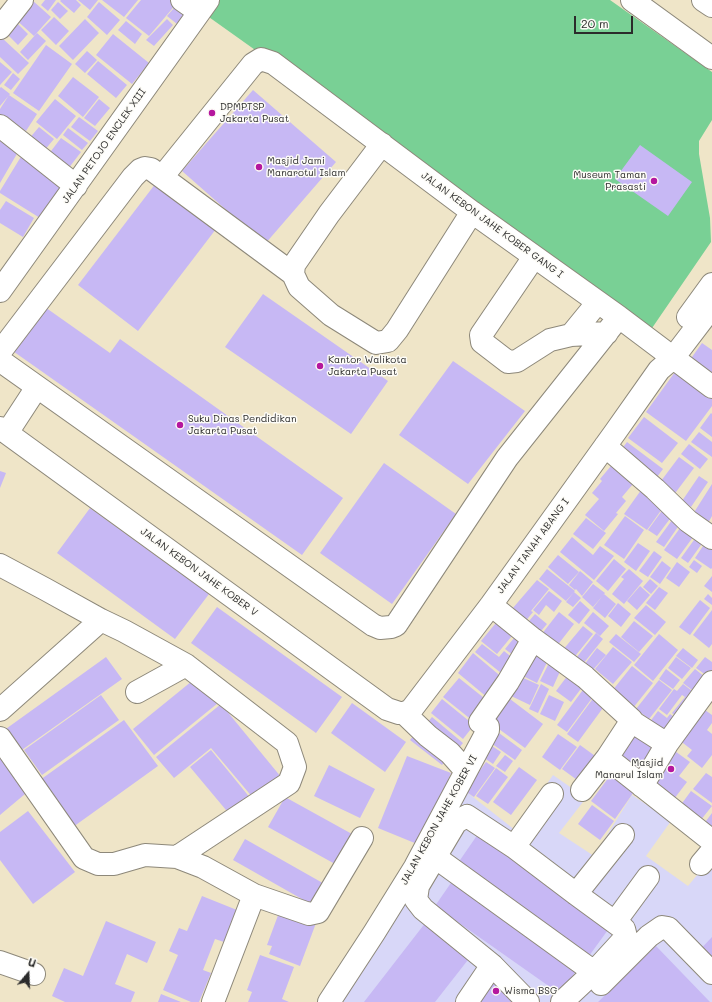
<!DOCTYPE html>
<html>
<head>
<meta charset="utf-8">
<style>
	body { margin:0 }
	#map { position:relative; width:712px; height:1002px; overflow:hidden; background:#efe5c8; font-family:Mali,sans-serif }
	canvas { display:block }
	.north { position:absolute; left:8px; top:954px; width:40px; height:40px; -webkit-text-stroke:3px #fdfcf7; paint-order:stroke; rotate:19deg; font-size:11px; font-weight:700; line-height:16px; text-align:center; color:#2b2b2b }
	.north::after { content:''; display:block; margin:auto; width:14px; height:18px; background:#2b2b2b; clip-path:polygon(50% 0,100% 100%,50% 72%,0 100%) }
	.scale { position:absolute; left:574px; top:16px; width:59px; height:18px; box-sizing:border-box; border:2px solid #2b2b2b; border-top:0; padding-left:5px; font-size:12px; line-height:14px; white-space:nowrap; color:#2b2b2b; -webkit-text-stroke:3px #fdfcf7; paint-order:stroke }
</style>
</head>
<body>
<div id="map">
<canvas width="712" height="1002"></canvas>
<div class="north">U</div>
<div class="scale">20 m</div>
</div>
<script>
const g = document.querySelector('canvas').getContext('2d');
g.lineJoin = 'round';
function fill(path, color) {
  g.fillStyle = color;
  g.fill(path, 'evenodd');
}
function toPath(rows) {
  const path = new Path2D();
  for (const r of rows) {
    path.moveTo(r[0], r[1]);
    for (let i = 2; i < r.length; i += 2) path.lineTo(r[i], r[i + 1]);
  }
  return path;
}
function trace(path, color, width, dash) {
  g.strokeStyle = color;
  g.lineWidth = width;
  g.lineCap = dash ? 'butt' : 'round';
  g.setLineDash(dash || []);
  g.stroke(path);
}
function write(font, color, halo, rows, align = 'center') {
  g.font = font + ' Mali,sans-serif';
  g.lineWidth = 3;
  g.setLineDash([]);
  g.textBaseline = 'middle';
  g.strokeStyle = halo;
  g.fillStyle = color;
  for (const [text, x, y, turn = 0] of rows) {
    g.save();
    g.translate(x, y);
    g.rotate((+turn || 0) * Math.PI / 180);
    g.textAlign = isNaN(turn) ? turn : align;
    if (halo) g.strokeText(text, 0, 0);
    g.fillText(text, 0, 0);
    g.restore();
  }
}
fill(toPath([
	[553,775,586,798,559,833,594,856,632,795,671,821,646,856,688,886,712,857,712,1002,343,1002,459,786,515,830]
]), '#d8d7f8');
fill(toPath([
	[218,0,610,0,712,72,712,120,699,141,699,154,710,218,711,242,650,331,206,15]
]), '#79d095');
fill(toPath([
	[32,0,51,17,34,36,13,17],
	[45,0,56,0,48,11,41,5],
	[61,0,76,0,81,5,74,13,60,1],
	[78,0,98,0,90,10],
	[102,0,138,0,124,17],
	[141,0,173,0,177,3,149,36,126,18],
	[180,1,189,9,177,24,167,16],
	[58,2,68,11,60,19,51,10],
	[99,2,120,20,107,35,87,17],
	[54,17,69,31,56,45,41,30],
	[85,19,99,33,73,60,59,46],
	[167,19,173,25,154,46,146,40],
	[15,21,28,34,18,45,5,32],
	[126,21,142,34,135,44,118,30],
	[37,33,46,41,28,60,20,52],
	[113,34,149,63,132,84,96,55],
	[1,37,29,63,18,74,0,57,0,38],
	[46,45,72,64,39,111,13,93],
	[87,51,97,60,85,73,75,64],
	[98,61,127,85,116,98,87,74],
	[0,62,12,72,0,85],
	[13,73,20,79,11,90,4,85],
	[73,77,99,97,83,117,58,96],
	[1,87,10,94,0,106,0,88],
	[253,90,336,162,265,244,182,171],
	[9,95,37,114,26,131,0,114,0,109],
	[55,99,76,116,57,139,36,122],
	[99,99,110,108,95,126,84,118],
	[79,117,98,131,90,141,71,127],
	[39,127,54,139,43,152,28,140],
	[68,128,88,143,82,150,63,135],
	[61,138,81,152,68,169,48,155],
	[0,141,18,152,0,183],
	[640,145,692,182,668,216,615,179],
	[22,155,64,181,40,218,0,193,0,191],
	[156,183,216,229,138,331,78,285],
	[6,201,34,218,23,237,0,223,0,210],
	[263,294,388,381,351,434,225,347],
	[42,305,110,353,120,339,343,498,302,555,10,349],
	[702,343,712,350,712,382,687,364],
	[453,361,525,411,468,484,399,435],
	[675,372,712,399,712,406,686,441,646,412],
	[711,413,712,414,712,437,700,428],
	[644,417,678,443,662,463,628,438],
	[699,432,712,442,712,457,691,442],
	[627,442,663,469,654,481,618,454],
	[689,444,708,459,700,469,681,454],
	[679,457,694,468,673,496,658,485],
	[616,460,638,478,622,497,626,501,616,513,618,514,604,531,585,515,599,499,592,493,602,481,600,479],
	[384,463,456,514,392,604,320,553],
	[0,471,6,473,0,488],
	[699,476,708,482,691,507,682,501],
	[712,484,712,516,708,523,693,514],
	[644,486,667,502,647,530,624,514],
	[666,505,675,512,657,536,648,530],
	[90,508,209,594,175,639,57,553],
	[625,516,644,530,624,559,604,545],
	[675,516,682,521,664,547,656,542],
	[586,518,606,533,593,549,573,534],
	[683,524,696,533,677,559,664,550],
	[699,533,706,538,688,563,681,558],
	[572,537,593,555,600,546,614,556,594,580,560,552],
	[707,540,712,544,712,568,711,569,695,558],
	[638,543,650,551,636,571,624,562],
	[654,551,662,557,648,577,639,571],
	[558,555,579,572,568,584,548,567],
	[614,559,626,569,608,591,596,581],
	[694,560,702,566,697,573,689,567],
	[662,561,671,568,660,584,650,577],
	[677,562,690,572,679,587,666,578],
	[547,569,575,591,566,601,539,579],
	[629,569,643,581,624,604,612,594,624,579,621,577],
	[580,571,593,582,582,596,576,589,575,590,569,585],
	[712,576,712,592,704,586],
	[650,579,658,586,651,594,643,587],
	[537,580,549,589,531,611,533,612,520,628,506,616],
	[593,584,605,593,593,607,582,597],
	[640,586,650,595,637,610,627,601],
	[659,587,668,593,655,610,646,603],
	[549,591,562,601,554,612,546,605,539,615,533,610],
	[574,592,581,598,573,607,566,602],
	[604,594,616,604,605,618,593,608],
	[708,594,712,598,712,605,704,599],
	[700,600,710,608,690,635,679,627],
	[580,601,590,610,579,624,568,615],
	[618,603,631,614,621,627,608,616],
	[646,605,666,622,655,635,634,618],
	[217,607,342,697,316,733,191,643],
	[712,610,712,644,709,648,693,635],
	[559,612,574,624,556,647,541,635],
	[593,612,609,626,600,636,584,623],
	[535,614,547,624,536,637,524,627],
	[500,618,516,631,497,654,481,641],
	[634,621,653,636,639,652,621,637],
	[583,626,593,634,572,660,562,651],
	[519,632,530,642,517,658,505,649],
	[596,633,603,639,583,664,576,658],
	[616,634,641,654,634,662,609,642],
	[659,634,678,650,653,681,634,665],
	[482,644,499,657,504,651,519,663,506,677,475,652],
	[613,647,632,662,613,684,595,669],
	[597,648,606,655,592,671,584,665],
	[683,648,698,660,692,668,676,656],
	[533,650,549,658,537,683,521,675],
	[473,653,504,679,488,698,458,673],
	[106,657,122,679,19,752,3,731],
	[676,657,691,668,682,679,668,668],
	[705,657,712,662,712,675,710,678,696,668],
	[550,661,562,667,553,687,540,681],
	[632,666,653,683,633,708,612,691],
	[666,669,680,680,673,689,659,679],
	[695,669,710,681,700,696,683,683],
	[571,671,586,682,571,702,556,691],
	[519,676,539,685,530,705,509,695],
	[197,677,218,703,154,755,133,729],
	[459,678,489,702,473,721,443,697],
	[659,680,672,690,649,719,636,709],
	[588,683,598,690,567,732,557,725],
	[541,684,549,689,538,713,529,709],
	[683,684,700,697,682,721,672,713,685,697,682,695,667,715,659,709,674,689,677,691],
	[597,693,608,701,578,742,567,734],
	[101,695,119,720,42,775,24,750],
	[549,695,564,702,555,721,540,714],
	[442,699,474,725,463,739,431,713],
	[510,699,543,724,525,748,492,724],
	[352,703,406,742,385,772,331,733],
	[221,704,281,777,254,799,211,748,174,778,156,757],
	[698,705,712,715,712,723,707,730,712,734,712,755,702,768,687,756,692,750,674,736],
	[658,711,667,718,670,714,681,722,669,738,649,723],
	[432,717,463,743,453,755,422,729],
	[124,720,158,766,73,827,40,780],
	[631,724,665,747,641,782,607,759],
	[419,729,450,755,442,765,410,740],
	[499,733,522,750,515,760,491,743],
	[558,734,577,747,560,770,542,757],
	[580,745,602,761,584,785,562,769],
	[492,746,501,752,493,764,483,757],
	[0,748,31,789,0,815],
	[672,749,690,762,679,776,687,782,674,799,646,784],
	[211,750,251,799,231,816,190,767],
	[505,755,513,761,505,772,496,766],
	[407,756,451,773,422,846,378,828],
	[486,762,495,768,474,797,465,791],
	[329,765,375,789,360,818,314,796],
	[519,767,537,780,511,815,493,802],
	[496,768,508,777,488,804,476,796],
	[615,769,638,786,615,819,591,801],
	[706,773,712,777,712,803,693,789],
	[691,791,712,806,700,821,680,806],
	[285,797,352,834,335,864,268,827],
	[592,805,614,821,600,840,578,824],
	[28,811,75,872,33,904,0,860,0,832],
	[712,813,712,832,703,825],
	[478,834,610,927,589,956,458,863],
	[245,839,328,886,316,907,233,860],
	[453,880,578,968,560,994,435,906],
	[202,896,237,910,224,942,215,939,203,970,211,973,199,1002,191,1002,163,990,178,955,169,951,179,928,187,931],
	[280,910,316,923,300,966,269,954,272,946,267,945],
	[106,921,156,942,147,963,127,954,115,984,135,992,131,1002,65,1002,52,996,64,968,83,976],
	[426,922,471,956,435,1002,364,1002],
	[712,937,712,966,697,953],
	[656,946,710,1002,598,1002],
	[260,955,294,967,282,999,289,1002,248,1002,252,992,247,990],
	[496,979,517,1002,476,1002],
	[161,994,181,1002,158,1002]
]), '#c7b8f4');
const minor = toPath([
	[182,0,199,12],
	[632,0,712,58],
	[703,0,712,6],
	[0,28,22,0],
	[0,126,76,186],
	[382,144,329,214,294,265,293,274,299,287,331,315,376,343,388,341,397,330,472,212],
	[162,177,253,64,261,59,273,63,472,212,619,317,712,387],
	[534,257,481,335,482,342,508,362,517,361,550,340,571,335,607,333],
	[0,291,208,0],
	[688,317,712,284],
	[571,335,598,302],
	[0,352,133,177,140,170,145,168,151,169,293,274],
	[0,359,5,364,373,625,380,628,391,627,396,625,507,458,619,317],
	[0,428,387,709,399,713,404,713,411,710,491,605,616,431,659,370,673,358,712,307],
	[7,433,37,387],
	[605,446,655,489,688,521,712,538],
	[0,565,45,589,101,620],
	[491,605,533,639,585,677,632,720,607,758,582,790],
	[137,692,186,665],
	[0,710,101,620,124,631,186,665,287,743,295,767,289,783,177,857],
	[404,713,428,736,450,753,466,771],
	[631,721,667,744,712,682],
	[0,738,84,858,98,864,114,864,145,855,177,857,203,867,254,895,213,1002],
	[607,758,712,841],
	[642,786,667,744],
	[514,847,552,794],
	[435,857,594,972],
	[701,864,712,851],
	[576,894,623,835],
	[254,895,309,914,318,912,362,838],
	[615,922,648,877],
	[0,962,34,974],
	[601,984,649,936,662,927,668,928,712,973],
	[329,1002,374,933,415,867,488,730,488,727,480,722,508,682,533,639],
	[467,1002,492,965],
	[528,1002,492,965,423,909,416,900,418,886,456,822,467,816,514,847,576,894,624,929,626,937,594,972,562,1002]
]);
trace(minor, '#8d887a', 24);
trace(minor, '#fff', 22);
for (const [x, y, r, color] of [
	[212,113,4,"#b5179e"],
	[259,167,4,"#b5179e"],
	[654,181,4,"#b5179e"],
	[320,366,4,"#b5179e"],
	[180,425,4,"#b5179e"],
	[671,769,4,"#b5179e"],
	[496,991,4,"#b5179e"]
]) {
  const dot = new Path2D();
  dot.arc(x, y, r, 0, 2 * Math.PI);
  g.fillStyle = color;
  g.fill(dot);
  trace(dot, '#fdfcf7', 1.5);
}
write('10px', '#2b2b2b', '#fdfcf7', [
	["DPMPTSP",220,107],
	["Jakarta Pusat",220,119],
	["Masjid Jami",267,161],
	["Manarotul Islam",267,173],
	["Museum Taman",646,175,"right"],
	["Prasasti",646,187,"right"],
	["Kantor Walikota",328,360],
	["Jakarta Pusat",328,372],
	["Suku Dinas Pendidikan",188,419],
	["Jakarta Pusat",188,431],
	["Masjid",663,763,"right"],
	["Manarul Islam",663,775,"right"],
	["Wisma BSG",504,991]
], 'left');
write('10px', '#2b2b2b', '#fdfcf7', [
	["JALAN PETOJO ENCLEK XIII",104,146,-55],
	["JALAN KEBON JAHE KOBER GANG I",492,225,36],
	["JALAN TANAH ABANG I",533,546,-54],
	["JALAN KEBON JAHE KOBER V",199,572,36],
	["JALAN KEBON JAHE KOBER VI",439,820,-61]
]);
</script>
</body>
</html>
